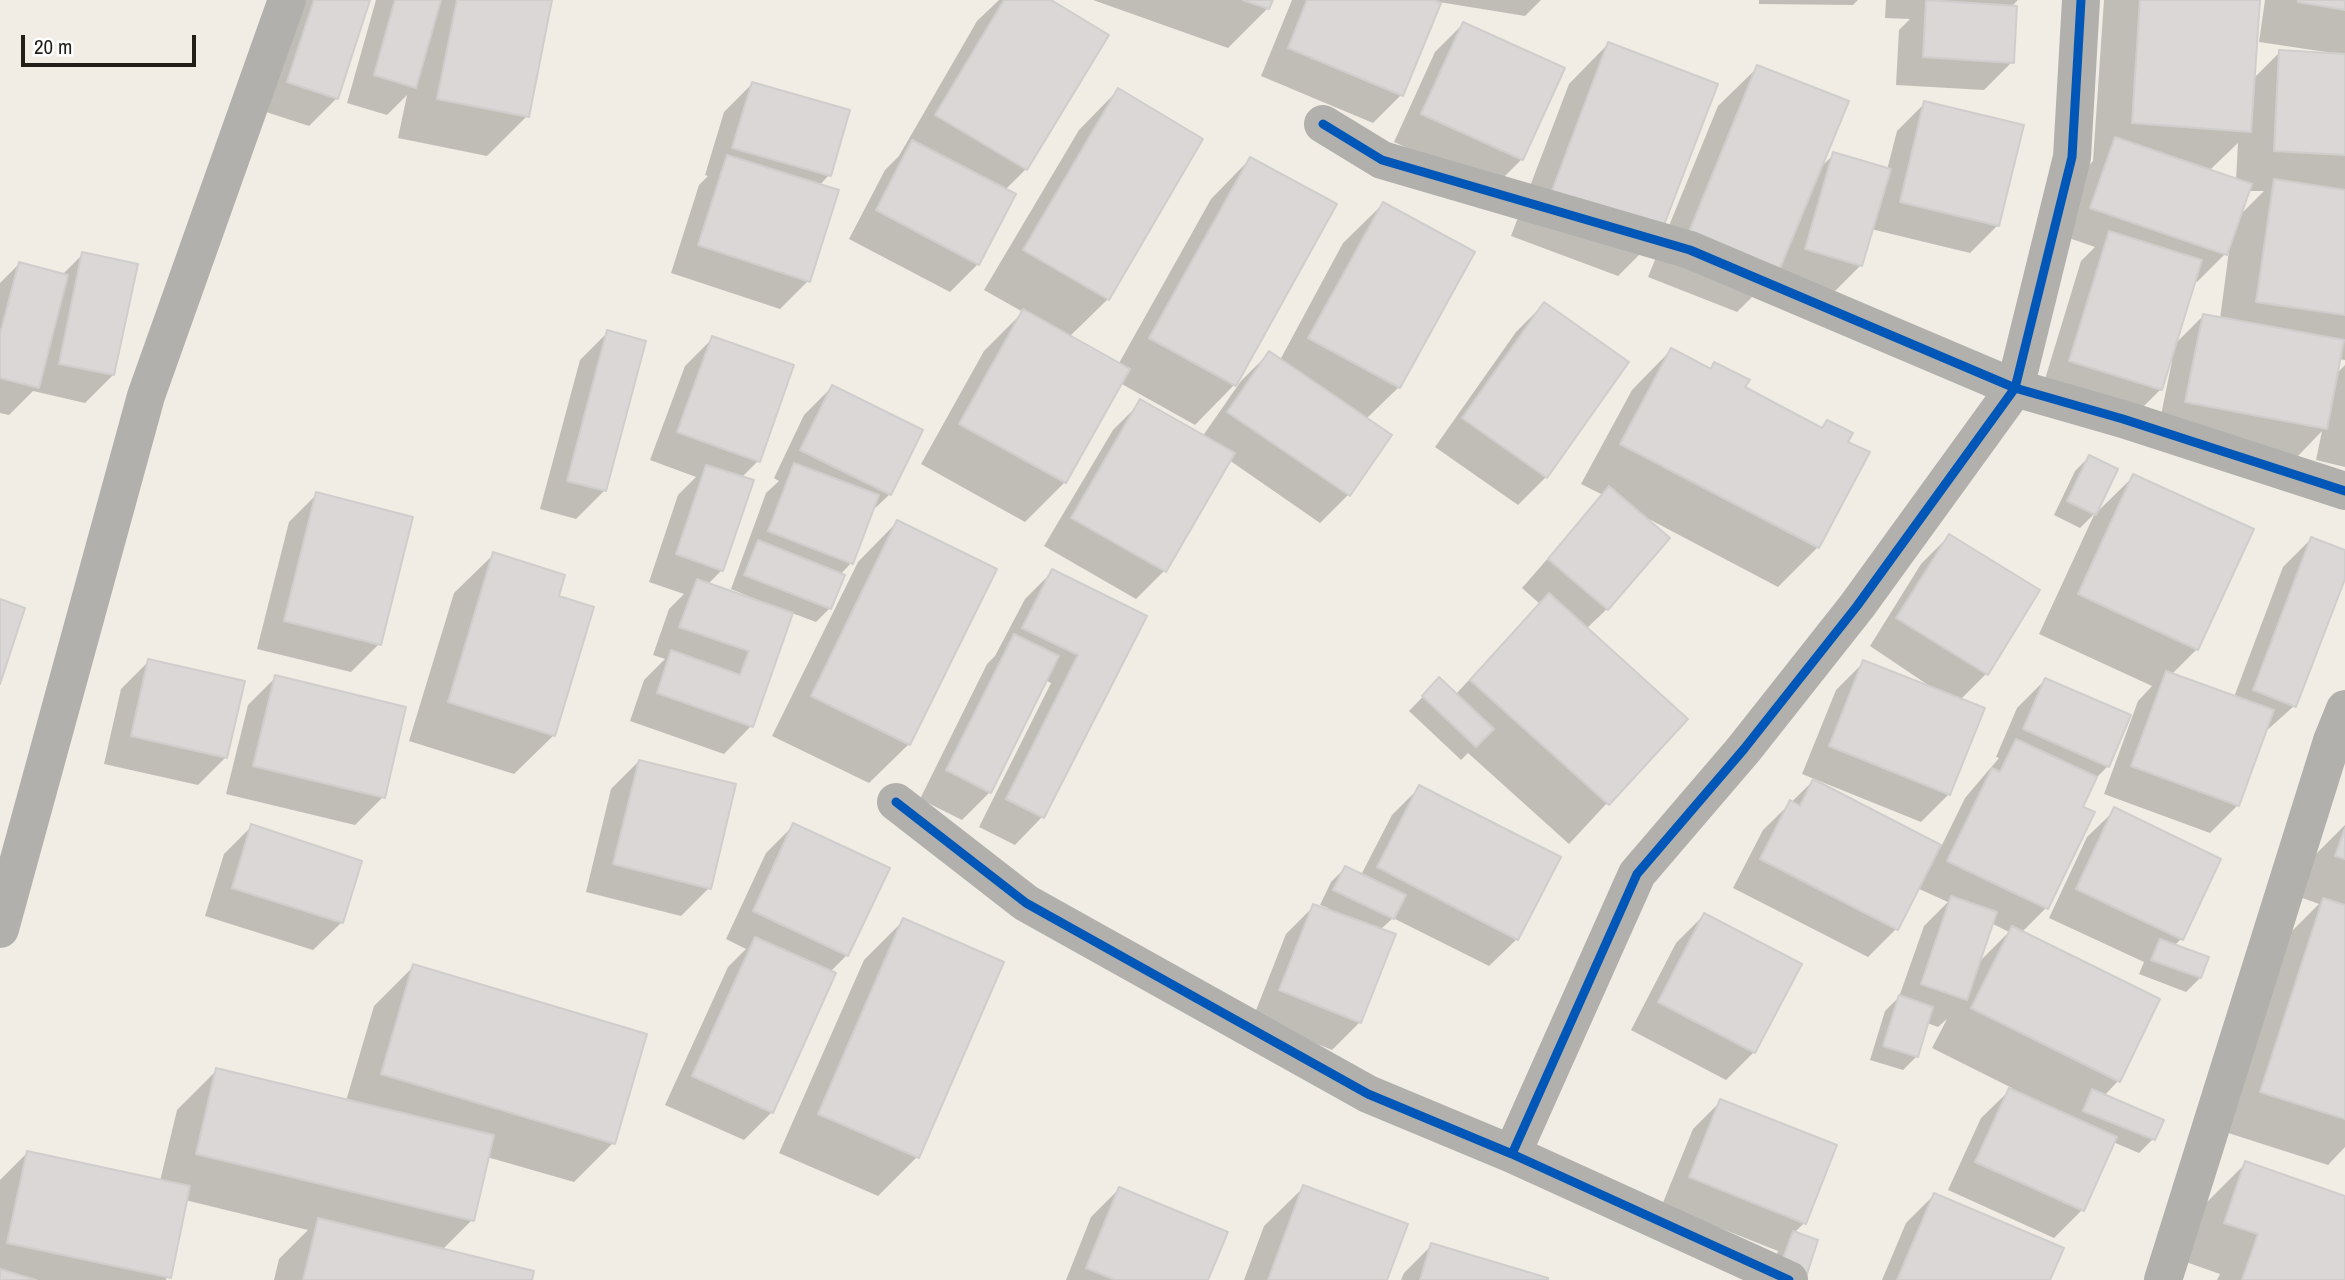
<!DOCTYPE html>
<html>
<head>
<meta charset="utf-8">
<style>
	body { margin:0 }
	#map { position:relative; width:2345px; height:1280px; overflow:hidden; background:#f1ede5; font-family:"Archivo Narrow",sans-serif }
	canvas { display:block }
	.scale { position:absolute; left:21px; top:35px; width:175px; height:32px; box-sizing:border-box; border:4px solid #221f19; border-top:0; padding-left:9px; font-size:21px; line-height:24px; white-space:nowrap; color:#221f19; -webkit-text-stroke:5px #fff; paint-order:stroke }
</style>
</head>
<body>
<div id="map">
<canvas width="2345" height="1280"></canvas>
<div class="scale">20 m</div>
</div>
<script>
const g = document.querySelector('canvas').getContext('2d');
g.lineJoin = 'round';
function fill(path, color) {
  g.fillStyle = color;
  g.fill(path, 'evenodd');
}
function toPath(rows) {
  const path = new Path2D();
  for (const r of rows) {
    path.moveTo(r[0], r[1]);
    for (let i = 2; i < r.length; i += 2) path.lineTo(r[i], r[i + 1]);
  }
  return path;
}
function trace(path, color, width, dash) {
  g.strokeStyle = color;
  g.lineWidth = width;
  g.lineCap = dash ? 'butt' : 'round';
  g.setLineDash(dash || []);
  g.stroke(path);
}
fill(toPath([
	[296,0,369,0,337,98,309,126,260,110],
	[376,0,550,0,527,116,487,156,398,138,407,95,387,115,347,103],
	[999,0,1047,0,1026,169,1005,190,978,264,950,292,849,239,885,170,899,156,977,21],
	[1093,0,1271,0,1268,8,1228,48],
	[1292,0,1541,0,1525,16,1439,2,1401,95,1373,123,1261,76],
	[1759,0,1858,0,1853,5,1759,4],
	[1886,0,2018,0,2011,7,2012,62,1984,90,1896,85,1899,30,1910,19,1885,18],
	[2104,0,2259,0,2253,79,2280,52,2326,55,2326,52,2259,42,2265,0,2345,0,2345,360,2338,359,2335,375,2345,365,2345,467,2316,460,2322,431,2298,456,2158,430,2172,361,2169,361,2161,389,2133,417,2042,389,2081,261,2095,247,2063,236,2087,167,2093,161],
	[2238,143,2236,180,2209,171,2215,165],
	[2247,191,2264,191,2238,217],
	[2230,243,2220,319,2203,316,2174,345,2194,281,2197,282,2225,254],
	[1463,24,1522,159,1494,187,1394,142,1435,52],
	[1608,44,1657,237,1618,276,1511,236,1569,84],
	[1758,67,1819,169,1834,154,1887,170,1897,131,1925,103,1998,225,1970,253,1871,229,1861,265,1833,293,1780,269,1737,312,1648,277,1718,106],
	[752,84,829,175,819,186,808,281,780,309,671,273,699,185,708,176,705,175,724,112],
	[1118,90,1108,299,1069,337,1118,365,1211,199,1250,159,1334,205,1234,385,1195,425,1120,383,1065,482,1025,522,921,464,984,351,1023,312,984,290,1079,130],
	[1383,204,1399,387,1366,419,1390,435,1348,495,1320,523,1229,460,1164,571,1136,599,1044,546,1113,430,1141,402,1202,437,1241,381,1269,353,1280,360,1343,243],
	[83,254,113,375,85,403,33,391,9,415,0,413,0,283,19,264,62,275],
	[1544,304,1546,477,1518,505,1435,447,1516,332],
	[608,332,644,342,604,491,576,519,540,509,580,360],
	[713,338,758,461,741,478,722,570,707,585,747,599,748,596,731,589,766,493,779,481,774,478,804,415,832,387,890,494,870,513,851,563,840,575,830,608,816,622,792,613,751,726,724,754,630,721,644,680,665,659,653,655,669,609,684,594,649,582,678,495,696,477,650,460,685,366],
	[1671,350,1709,370,1714,364,1743,388,1820,429,1827,422,1818,547,1778,587,1645,517,1607,609,1586,629,1685,719,1569,844,1468,753,1461,760,1409,711,1439,680,1455,695,1540,604,1522,588,1603,495,1581,484,1632,390],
	[2089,457,2094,514,2080,528,2054,515,2075,471],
	[2134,476,2197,649,2171,675,2234,697,2283,567,2311,539,2345,552,2345,574,2294,706,2264,733,2238,805,2210,833,2104,794,2138,701,2152,686,2039,634,2094,515],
	[317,494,379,644,351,672,257,649,289,522],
	[897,522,909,744,869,783,772,736,858,562],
	[1949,536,1986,674,1960,700,1949,794,1921,822,1802,774,1836,690,1864,662,1937,691,1870,646,1921,564],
	[494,554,556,597,554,735,514,774,409,741,454,593],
	[1053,571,1145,616,1042,817,1015,845,979,827,1051,683,1045,680,990,792,962,820,920,799,987,664,995,656,1025,599],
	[149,661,226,757,198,785,104,764,121,689],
	[276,677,383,797,355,825,226,794,248,705],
	[2045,680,2108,766,2095,779,2081,808,2093,813,2046,908,2022,932,2158,1000,2118,1081,2104,1096,2161,1121,2153,1139,2139,1153,2113,1142,2082,1210,2054,1238,1948,1190,1981,1118,2012,1088,1932,1048,1947,1019,1938,1027,1927,1023,1917,1056,1903,1070,1870,1060,1885,1011,1899,997,1924,926,1948,902,1917,888,1896,929,1868,957,1733,888,1763,830,1813,781,1941,847,1965,798,1999,758,1996,757,2017,708],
	[1991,923,2009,932,1978,963],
	[639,761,709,888,681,916,586,892,611,789],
	[1420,787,1517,939,1489,966,1393,918,1380,930,1360,1022,1332,1050,1253,1018,1286,934,1314,906,1327,911,1328,908,1320,905,1331,882,1345,868,1361,875,1392,815],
	[2115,810,2182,938,2174,946,2200,978,2186,992,2139,974,2144,962,2049,918,2087,837],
	[794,825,847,955,830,972,772,1112,744,1140,665,1105,728,967,746,949,726,939,766,853],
	[2345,825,2345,1147,2328,1165,2222,1131,2284,939,2319,904,2297,896,2308,862],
	[252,826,360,862,341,923,313,950,205,916,224,854],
	[1704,915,1754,1052,1726,1080,1631,1030,1676,943],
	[904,920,917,1157,878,1196,779,1153,864,960],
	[414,966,613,1143,574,1182,487,1157,472,1220,442,1250,530,1280,274,1280,279,1259,308,1230,185,1200,166,1280,0,1280,0,1180,27,1153,160,1181,177,1110,217,1070,346,1101,374,1006],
	[1721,1101,1804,1223,1794,1233,1816,1241,1767,1280,1778,1251,1662,1205,1693,1129],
	[2246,1163,2345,1198,2345,1280,2217,1280,2220,1274,2186,1262,2206,1203],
	[1304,1187,1385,1280,1244,1280,1264,1226],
	[1119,1189,1206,1280,1066,1280,1091,1217],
	[1934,1195,2048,1280,1882,1280,1906,1223],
	[1432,1245,1546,1280,1401,1280,1404,1273]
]), '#0003');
const building = toPath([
	[314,0,370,0,338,99,287,82,314,0],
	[395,0,441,0,416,88,374,75,395,0],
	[457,0,552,0,529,117,437,99,457,0],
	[1004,0,1051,0,1109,35,1027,170,935,115,1004,0],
	[1243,0,1273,0,1269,9,1243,0],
	[1307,0,1434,0,1441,3,1403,96,1288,48,1307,0],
	[1926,0,2017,6,2014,63,1923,57,1926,0],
	[2140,0,2260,0,2251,132,2132,123,2140,0],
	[2298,0,2345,0,2345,10,2298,2,2298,0],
	[1463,22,1565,68,1523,160,1421,114,1463,22],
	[1608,42,1718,84,1659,238,1550,196,1608,42],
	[2279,50,2345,54,2345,155,2274,151,2279,50],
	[1757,65,1849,101,1778,273,1687,237,1757,65],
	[752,82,850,110,831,176,732,148,752,82],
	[1118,88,1203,139,1109,300,1023,250,1118,88],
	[1924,101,2024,125,1999,226,1900,202,1924,101],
	[2115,137,2252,184,2227,255,2090,208,2115,137],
	[912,140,1016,194,979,265,876,210,912,140],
	[1833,152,1891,169,1862,266,1805,249,1833,152],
	[727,155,839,190,810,282,698,245,727,155],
	[1250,157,1337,204,1236,386,1149,338,1250,157],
	[2274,179,2345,190,2345,315,2256,302,2274,179],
	[1383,202,1475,252,1400,388,1308,338,1383,202],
	[2109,231,2202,260,2162,390,2069,361,2109,231],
	[82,252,138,264,114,375,59,364,82,252],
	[19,262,68,275,39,388,0,378,0,334,19,262],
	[1544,302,1629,362,1547,478,1462,418,1544,302],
	[1023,309,1130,369,1066,483,959,424,1023,309],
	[2203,314,2344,340,2327,429,2185,402,2203,314],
	[607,330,646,341,606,491,567,481,607,330],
	[712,336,794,365,760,462,677,432,712,336],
	[1671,348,1711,369,1714,362,1750,380,1745,387,1822,428,1827,420,1853,433,1848,442,1870,452,1819,548,1620,444,1671,348],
	[1269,351,1392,435,1350,496,1227,412,1269,351],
	[832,385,923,430,891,495,800,450,832,385],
	[1140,399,1235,453,1166,572,1071,518,1140,399],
	[2089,455,2118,469,2096,515,2067,501,2089,455],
	[794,463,879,495,853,564,768,531,794,463],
	[706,465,754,480,723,571,676,554,706,465],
	[2133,474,2254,529,2198,650,2078,594,2133,474],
	[1609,486,1670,538,1608,610,1548,559,1609,486],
	[316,492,413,517,381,645,284,621,316,492],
	[897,520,997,569,910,745,811,696,897,520],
	[1949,534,2040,590,1988,675,1896,618,1949,534],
	[2311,537,2345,550,2345,579,2296,707,2253,690,2311,537],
	[758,540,845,575,831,609,744,575,758,540],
	[493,552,565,575,559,596,594,607,555,736,448,702,493,552],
	[1052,569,1147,616,1044,818,1006,799,1078,655,1022,628,1052,569],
	[697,579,793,613,753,727,657,693,671,650,740,675,749,651,679,627,697,579],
	[1549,593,1688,719,1609,805,1470,680,1549,593],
	[0,599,25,608,0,684,0,599],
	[1014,634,1059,656,991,793,946,770,1014,634],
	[148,659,245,681,227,758,131,736,148,659],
	[1863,660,1985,708,1950,795,1829,746,1863,660],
	[2166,671,2274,710,2239,806,2131,766,2166,671],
	[275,675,406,707,385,798,253,766,275,675],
	[1439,677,1494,729,1476,747,1422,696,1439,677],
	[2045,678,2131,715,2109,767,2023,729,2045,678],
	[2016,739,2097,777,2083,807,2095,812,2048,909,1947,861,1992,768,2000,772,2016,739],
	[639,760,736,784,711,889,613,864,639,760],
	[1813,779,1941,845,1898,930,1760,859,1790,800,1800,806,1813,779],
	[1419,785,1561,857,1518,940,1377,867,1419,785],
	[2114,807,2221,859,2183,940,2076,889,2114,807],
	[793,823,890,868,848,956,753,911,793,823],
	[251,824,362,861,343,923,232,888,251,824],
	[2345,828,2345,859,2335,856,2345,828],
	[1345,866,1406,895,1394,919,1333,890,1345,866],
	[1951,896,1997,912,1967,1000,1921,984,1951,896],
	[2323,898,2345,905,2345,1119,2260,1092,2323,898],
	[1313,904,1396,934,1361,1023,1279,990,1313,904],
	[1704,913,1802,964,1755,1053,1658,1002,1704,913],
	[903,918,1004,962,919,1158,818,1114,903,918],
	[2012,926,2160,999,2120,1082,1971,1008,2012,926],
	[755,937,836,973,773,1113,692,1076,755,937],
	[2160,939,2209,957,2201,978,2151,960,2160,939],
	[413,964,647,1034,615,1144,381,1074,413,964],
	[1899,995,1933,1007,1918,1057,1883,1046,1899,995],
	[216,1068,494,1135,474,1221,196,1154,216,1068],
	[2009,1088,2117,1137,2084,1211,1975,1162,2009,1088],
	[2092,1089,2164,1120,2155,1140,2083,1111,2092,1089],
	[1720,1099,1837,1145,1806,1224,1689,1177,1720,1099],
	[27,1151,190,1186,171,1278,7,1243,27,1151],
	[2245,1161,2345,1196,2345,1280,2242,1280,2258,1234,2224,1223,2245,1161],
	[1303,1185,1408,1224,1387,1280,1268,1280,1303,1185],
	[1119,1187,1228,1232,1208,1280,1115,1280,1086,1268,1119,1187],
	[1934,1193,2064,1248,2050,1280,1897,1280,1934,1193],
	[318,1218,534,1271,532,1280,303,1280,318,1218],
	[1793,1231,1818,1240,1806,1277,1780,1267,1793,1231],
	[1431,1243,1548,1278,1548,1280,1420,1280,1431,1243],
	[0,1269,36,1280,0,1280,0,1269]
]);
fill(building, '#dad7d6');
trace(building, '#d0cecd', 2);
trace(toPath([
	[1323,124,1382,160,1690,250,2015,388,2123,419,2345,491],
	[896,802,1026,903,1368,1094,1512,1154,1789,1280],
	[0,929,146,396,287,0],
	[1512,1154,1637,874,1744,749,1857,606,2015,388,2072,157,2081,0],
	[2163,1280,2332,741,2345,709]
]), '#b1b0ac', 38);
trace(toPath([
	[1323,124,1382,160,1690,250,2015,388,2123,419,2345,491],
	[896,802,1026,903,1368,1094,1512,1154,1789,1280],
	[1512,1154,1637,874,1744,749,1857,606,2015,388,2072,157,2081,0]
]), '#0057b8', 9);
</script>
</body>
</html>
